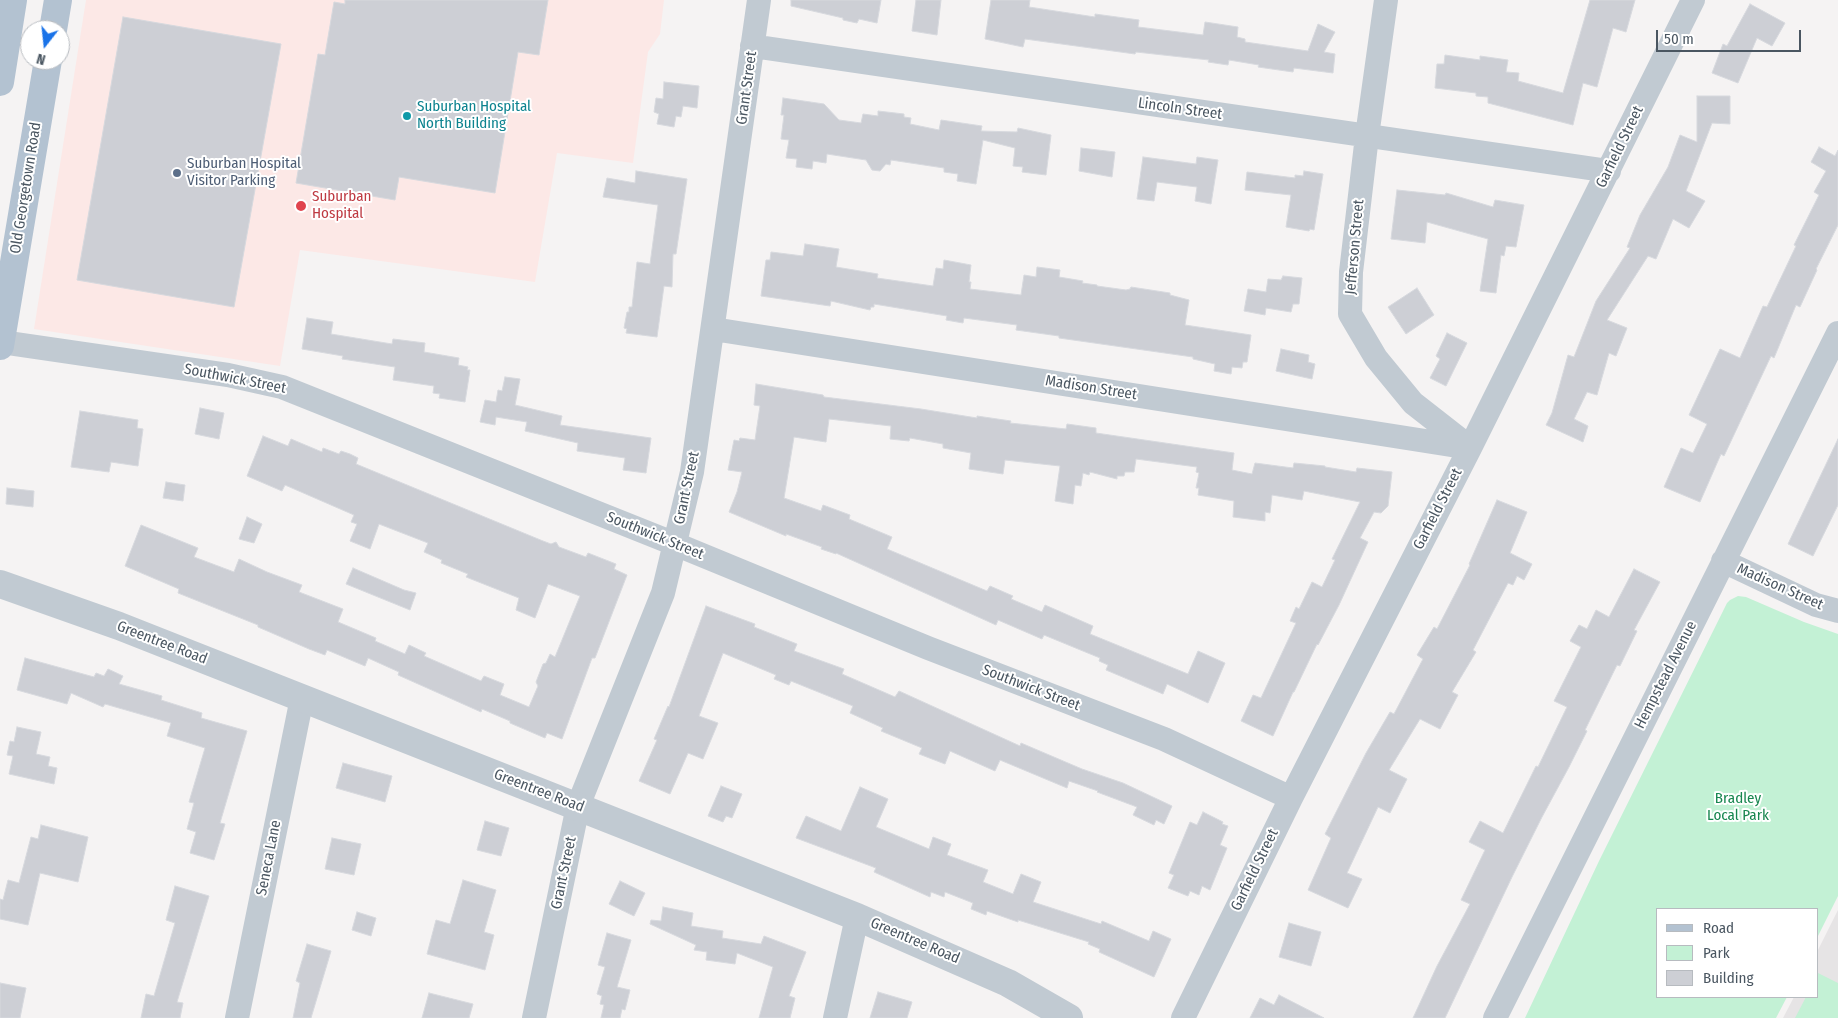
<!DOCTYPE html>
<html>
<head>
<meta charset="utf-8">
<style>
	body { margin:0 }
	#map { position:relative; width:1838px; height:1018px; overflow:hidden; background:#f5f3f3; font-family:"Fira Sans Condensed",sans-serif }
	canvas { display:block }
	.legend { position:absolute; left:1656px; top:908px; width:162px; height:90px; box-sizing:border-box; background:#fff; border:1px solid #b7bbc0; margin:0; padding:6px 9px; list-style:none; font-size:15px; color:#4a5661 }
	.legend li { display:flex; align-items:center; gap:10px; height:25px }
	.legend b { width:25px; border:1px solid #b7bbc0 }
	.north { position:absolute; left:20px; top:20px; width:50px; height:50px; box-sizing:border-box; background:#fff; border:1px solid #b7bbc0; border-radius:50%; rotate:196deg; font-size:14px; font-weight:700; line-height:20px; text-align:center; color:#4a5661 }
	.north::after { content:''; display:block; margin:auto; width:18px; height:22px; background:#1a73e8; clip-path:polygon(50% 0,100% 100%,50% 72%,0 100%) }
	.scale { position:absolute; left:1656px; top:30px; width:145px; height:22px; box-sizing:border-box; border:2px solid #4a5661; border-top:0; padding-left:6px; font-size:15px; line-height:18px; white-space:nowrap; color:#4a5661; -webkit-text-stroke:4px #fff; paint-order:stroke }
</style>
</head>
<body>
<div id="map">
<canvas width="1838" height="1018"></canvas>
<ul class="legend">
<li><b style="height:6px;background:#b3c2d1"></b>Road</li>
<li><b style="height:14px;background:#c3f1d5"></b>Park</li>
<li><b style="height:14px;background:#cdcfd5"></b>Building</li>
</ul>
<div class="north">N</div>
<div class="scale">50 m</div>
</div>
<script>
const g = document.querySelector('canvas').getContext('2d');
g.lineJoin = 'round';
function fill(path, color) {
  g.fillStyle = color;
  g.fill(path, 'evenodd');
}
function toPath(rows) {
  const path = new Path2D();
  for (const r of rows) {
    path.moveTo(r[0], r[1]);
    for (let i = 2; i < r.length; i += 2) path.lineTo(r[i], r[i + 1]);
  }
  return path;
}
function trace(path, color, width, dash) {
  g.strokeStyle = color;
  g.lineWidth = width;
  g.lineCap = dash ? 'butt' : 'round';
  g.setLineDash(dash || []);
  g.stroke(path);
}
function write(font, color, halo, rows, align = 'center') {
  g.font = font + ' "Fira Sans Condensed",sans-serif';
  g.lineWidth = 4;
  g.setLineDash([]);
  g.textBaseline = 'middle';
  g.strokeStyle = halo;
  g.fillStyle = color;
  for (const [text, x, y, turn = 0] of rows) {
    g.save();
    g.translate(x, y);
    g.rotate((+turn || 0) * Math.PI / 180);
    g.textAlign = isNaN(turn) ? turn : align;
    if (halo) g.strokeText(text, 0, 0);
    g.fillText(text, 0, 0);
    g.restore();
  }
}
fill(toPath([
	[1838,910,1838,1018,1783,1018,1794,997,1817,997,1817,952]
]), '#e6e4e5');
fill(toPath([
	[86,0,664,0,660,34,648,52,633,163,557,153,535,282,300,250,280,366,34,329]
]), '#fce8e6');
fill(toPath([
	[1738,596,1746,597,1804,622,1838,634,1838,896,1817,938,1817,909,1657,909,1657,997,1787,997,1776,1018,1525,1018,1599,861,1727,603,1730,600],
	[1818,973,1838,983,1838,1018,1795,1018,1806,997,1817,997]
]), '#c3f1d5');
const building = toPath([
	[345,0,548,0,539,55,518,52,495,193,399,177,395,200,296,183,318,54,325,55,334,2,345,4,345,0],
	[791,0,881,0,877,23,859,19,857,23,843,20,843,18,791,6,791,0],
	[916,0,941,0,937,35,912,31,916,0],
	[991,0,1030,0,1029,7,1095,17,1095,14,1139,20,1138,27,1203,35,1205,22,1238,27,1237,37,1245,39,1245,42,1308,51,1318,24,1335,32,1324,52,1335,54,1333,73,1294,68,1293,72,1258,67,1259,65,1229,60,1228,65,1208,62,1209,60,1136,52,1135,54,1025,39,1023,47,985,39,991,0],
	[1590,0,1635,0,1626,32,1613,28,1597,87,1583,83,1573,125,1488,103,1488,97,1476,96,1476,93,1435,88,1437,64,1444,64,1445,55,1480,60,1480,56,1508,60,1506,72,1519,73,1518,81,1563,93,1590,0],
	[1750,4,1785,23,1772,46,1757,38,1738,83,1712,73,1723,44,1727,46,1750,4],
	[123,17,281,44,234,307,77,280,123,17],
	[664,82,699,86,697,108,683,106,681,117,676,116,674,127,657,124,659,114,654,112,656,98,663,99,664,82],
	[1697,96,1730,96,1730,124,1712,123,1686,191,1705,201,1689,228,1673,219,1656,259,1648,256,1607,320,1627,328,1616,356,1609,353,1597,395,1587,392,1574,419,1588,426,1583,442,1546,425,1552,413,1568,355,1574,357,1596,301,1630,248,1627,247,1640,215,1668,167,1680,135,1697,142,1697,96],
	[783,98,824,104,839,120,861,123,863,114,878,116,878,111,904,114,904,117,911,118,910,124,939,130,941,120,982,126,981,131,1017,132,1018,128,1051,135,1046,175,1022,172,1023,167,1013,166,1015,148,983,140,976,184,957,181,958,174,944,172,944,168,891,160,890,165,886,164,880,171,872,170,866,160,827,154,826,163,813,161,812,169,796,167,797,159,786,158,789,140,781,139,784,115,781,115,783,98],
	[1819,147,1835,156,1838,150,1838,225,1816,269,1817,270,1800,307,1796,305,1774,358,1771,356,1724,456,1721,454,1700,502,1664,487,1681,448,1693,453,1707,424,1689,415,1720,349,1740,358,1763,306,1767,307,1796,246,1794,245,1819,195,1814,192,1826,171,1811,162,1819,147],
	[1081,148,1115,152,1112,177,1079,171,1081,148],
	[1143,157,1196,164,1197,157,1218,160,1211,204,1195,201,1197,187,1157,182,1154,201,1137,199,1143,157],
	[636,171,687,179,676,254,673,254,672,287,664,286,657,337,626,333,627,329,624,328,627,312,629,312,629,307,632,307,637,262,650,264,658,205,603,197,607,178,635,183,636,171],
	[1304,171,1323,174,1314,230,1310,229,1309,231,1286,227,1291,195,1245,190,1247,172,1295,178,1295,175,1303,176,1304,171],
	[1397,190,1445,195,1446,193,1493,207,1495,200,1524,205,1516,247,1506,246,1504,256,1501,255,1496,293,1480,291,1488,239,1427,222,1425,243,1391,239,1397,190],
	[805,244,839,249,836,267,878,274,877,278,933,286,936,268,943,269,944,260,971,265,969,282,971,282,970,289,1021,295,1024,275,1036,277,1037,267,1060,270,1059,277,1083,281,1082,283,1097,285,1097,286,1126,290,1130,289,1131,287,1170,293,1170,295,1189,300,1185,325,1251,335,1247,362,1243,362,1242,368,1232,367,1231,374,1214,371,1215,364,1193,359,1193,357,1059,338,1059,336,1016,330,1017,325,964,318,963,323,946,320,947,316,874,304,874,307,871,307,870,310,831,301,830,306,761,296,766,260,770,260,771,252,803,256,805,244],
	[1283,276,1302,278,1299,304,1293,304,1291,312,1266,308,1265,315,1244,311,1248,289,1266,292,1268,279,1281,280,1283,276],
	[1417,288,1434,315,1406,334,1388,307,1417,288],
	[307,318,333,322,331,334,392,344,393,339,425,343,424,352,459,358,458,365,468,367,467,370,470,370,465,402,439,398,440,394,433,393,434,386,393,380,395,367,342,359,343,356,302,349,307,318],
	[1447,333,1467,343,1446,386,1430,378,1440,359,1436,356,1447,333],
	[1281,349,1309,355,1308,362,1315,364,1312,379,1276,371,1281,349],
	[505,377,520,379,515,405,562,416,560,425,651,438,646,473,623,470,625,458,577,451,578,443,525,431,527,422,496,417,495,425,480,422,485,400,496,402,498,390,502,391,505,377],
	[756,384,823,395,824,397,921,409,977,418,977,416,1011,421,1010,423,1066,429,1067,424,1096,428,1096,433,1234,453,1232,470,1252,474,1255,463,1293,468,1294,463,1325,466,1325,467,1356,472,1357,468,1392,472,1388,506,1381,513,1374,512,1360,538,1368,542,1339,605,1318,645,1317,644,1294,692,1293,692,1273,736,1241,721,1253,695,1261,698,1296,623,1290,621,1296,607,1299,609,1312,582,1322,587,1335,560,1332,559,1360,502,1304,491,1302,500,1272,495,1270,513,1265,512,1265,521,1233,517,1234,501,1198,495,1199,488,1196,488,1199,473,1196,472,1197,467,1136,459,1134,472,1125,472,1124,476,1117,476,1117,479,1090,472,1089,475,1083,473,1081,486,1075,485,1073,504,1055,501,1060,466,1005,460,1003,474,969,469,971,453,943,448,943,444,910,438,909,441,890,439,891,426,829,419,826,442,794,437,784,498,821,511,823,505,850,515,849,519,892,537,887,549,987,591,990,586,1013,596,1011,599,1042,612,1045,605,1093,626,1090,634,1188,674,1198,651,1225,663,1208,703,1167,684,1163,694,1106,670,1108,665,1099,661,1100,658,1044,635,1042,639,998,620,996,625,836,553,836,554,821,549,822,547,786,534,786,536,729,512,737,492,742,472,728,470,734,440,739,441,740,438,755,440,760,406,754,405,756,384],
	[200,408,224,413,219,439,195,434,200,408],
	[80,411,138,420,137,428,143,429,138,466,111,462,109,472,71,467,80,411],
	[263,436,288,446,291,439,322,452,323,448,339,454,341,451,350,454,358,458,356,464,543,541,551,544,556,542,559,547,586,557,588,553,616,564,614,569,627,575,595,658,592,658,562,739,547,733,545,738,510,723,510,721,482,709,481,712,398,675,399,672,368,658,365,666,327,650,325,655,309,649,258,627,258,625,178,593,179,589,125,566,141,525,198,548,194,557,234,572,239,559,267,572,302,585,299,592,343,609,338,622,376,638,375,641,405,654,409,645,426,653,424,656,481,681,484,676,504,684,500,695,529,707,538,686,536,682,543,664,546,663,550,654,555,657,580,596,548,584,535,618,516,610,519,598,466,577,468,574,441,563,442,560,424,552,428,543,379,524,370,549,350,541,357,524,351,522,354,515,285,485,282,491,247,476,263,436],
	[1838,439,1838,505,1813,556,1788,544,1838,439],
	[166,482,185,485,183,501,163,498,166,482],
	[7,488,34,491,33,507,6,504,7,488],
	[1497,500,1527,512,1510,553,1532,564,1524,580,1517,576,1513,585,1508,583,1473,650,1476,652,1452,692,1458,695,1440,729,1420,719,1389,770,1407,779,1390,813,1378,807,1347,873,1362,879,1348,908,1308,890,1331,838,1325,834,1366,753,1390,712,1394,714,1423,659,1417,655,1434,627,1437,629,1470,565,1469,564,1497,500],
	[247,517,262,524,254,543,239,539,247,517],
	[353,568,404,590,416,593,410,610,346,584,353,568],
	[1634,569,1660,582,1634,630,1637,631,1620,666,1617,665,1585,730,1587,731,1569,767,1542,817,1512,877,1445,1018,1413,1018,1437,966,1470,904,1461,900,1485,850,1469,842,1480,821,1503,833,1536,766,1538,767,1567,707,1554,701,1581,647,1570,641,1579,625,1587,629,1596,610,1609,617,1634,569],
	[706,606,755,624,754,627,797,644,794,651,844,669,842,674,895,697,899,691,1020,746,1021,743,1082,769,1123,783,1172,806,1164,824,1156,820,1154,825,1133,815,1137,807,1097,792,1098,791,1069,781,1067,788,1000,760,995,771,950,751,945,764,919,754,922,748,881,731,883,728,850,713,853,706,791,681,789,685,774,679,776,675,723,653,699,716,718,723,703,759,688,753,670,794,639,781,657,740,654,739,668,706,669,707,706,606],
	[25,658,94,677,96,673,104,676,108,669,123,676,119,684,162,696,161,700,202,713,201,718,247,731,220,823,225,824,214,860,190,853,196,832,187,829,194,803,189,802,205,748,167,736,171,723,105,704,103,707,71,693,67,704,17,690,25,658],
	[17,727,41,732,36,754,50,757,48,766,57,768,54,784,9,774,13,756,7,755,10,741,14,742,17,727],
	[343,763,392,776,385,802,336,788,343,763],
	[721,786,742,794,732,818,726,816,723,822,708,816,721,786],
	[860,787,888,799,876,827,929,849,933,837,951,844,947,855,988,870,983,882,1013,894,1021,874,1041,882,1033,902,1101,924,1102,921,1149,941,1153,931,1171,939,1154,977,1099,952,1100,949,1088,944,1089,942,1018,920,1018,922,987,911,986,915,971,909,973,903,945,892,944,897,931,892,930,897,874,872,876,868,796,838,806,816,841,831,860,787],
	[1203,812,1223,822,1222,824,1228,826,1220,845,1227,848,1210,890,1202,886,1199,895,1190,891,1188,896,1168,888,1174,875,1169,873,1190,822,1197,825,1203,812],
	[485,821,509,828,501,856,477,850,485,821],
	[41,825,88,837,78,882,40,873,28,925,0,919,0,899,3,900,8,880,19,883,31,837,38,839,41,825],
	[332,838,361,844,354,875,325,869,332,838],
	[463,880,496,890,484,932,494,935,485,970,427,954,436,920,450,924,463,880],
	[620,881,645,893,634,916,609,904,620,881],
	[175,886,209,896,177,1002,183,1003,180,1018,141,1018,146,994,154,996,175,923,166,920,175,886],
	[663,907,693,913,691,926,723,931,722,938,761,944,764,936,806,952,789,996,795,998,790,1018,759,1018,773,967,737,953,735,964,706,960,707,952,694,950,696,945,650,924,651,920,661,921,663,907],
	[357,912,376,918,371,936,352,930,357,912],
	[1289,923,1321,932,1311,966,1279,957,1289,923],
	[607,933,631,940,617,987,630,990,625,1010,622,1009,620,1018,601,1018,604,1005,600,1004,602,996,597,994,605,967,598,965,607,933],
	[307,944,331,951,311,1018,293,1018,300,983,296,981,307,944],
	[0,983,26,988,20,1018,0,1018,0,983],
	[878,992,912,1002,907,1018,870,1018,878,992],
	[429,993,473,1004,469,1018,422,1018,429,993],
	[1279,995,1324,1018,1250,1018,1260,998,1274,1005,1279,995]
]);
fill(building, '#cdcfd5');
trace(building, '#d7d9de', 1);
trace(toPath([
	[1386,0,1367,136,1351,272,1350,314,1376,358,1413,403,1468,446],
	[752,46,1609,171],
	[713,329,1470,448],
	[1,342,228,375,282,387,675,544,928,648,1164,739,1291,798],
	[1723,561,1816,605,1838,611],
	[237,1018,302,698],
	[534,1018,578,806,663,593,692,472,759,0],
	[835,1018,857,917],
	[1183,1018,1291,798,1470,448,1693,0],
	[1495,1018,1838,333]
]), '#c1cad2', 24);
trace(toPath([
	[0,584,119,626,857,917,1008,983,1069,1018]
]), '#c1cad2', 28);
trace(toPath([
	[53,30,58,0],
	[0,82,13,0],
	[0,346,48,60]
]), '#b3c2d1', 28);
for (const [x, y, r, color] of [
	[407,116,5,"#0f9aa8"],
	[177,173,5,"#5c6f8a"],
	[301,206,6,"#e0444e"]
]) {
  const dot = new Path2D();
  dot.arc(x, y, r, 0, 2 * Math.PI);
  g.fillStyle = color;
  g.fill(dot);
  trace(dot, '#fff', 2);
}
write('15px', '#4a5661', '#fff', [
	["Grant Street",747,88,-82],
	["Lincoln Street",1180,109,8],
	["Garfield Street",1620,147,-64],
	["Old Georgetown Road",26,188,-81],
	["Jefferson Street",1355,247,-85],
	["Southwick Street",235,379,11],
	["Madison Street",1091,388,9],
	["Grant Street",687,488,-78],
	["Garfield Street",1438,509,-63],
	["Southwick Street",655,536,22],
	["Madison Street",1780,587,24],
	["Greentree Road",162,643,21],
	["Hempstead Avenue",1666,675,-63],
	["Southwick Street",1031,688,21],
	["Greentree Road",539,791,21],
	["Seneca Lane",269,858,-79],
	["Garfield Street",1255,870,-64],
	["Grant Street",564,873,-78],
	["Greentree Road",915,941,23]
]);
write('15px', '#0d838f', '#fff', [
	["Suburban Hospital",417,107],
	["North Building",417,124]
], 'left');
write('15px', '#4e5e75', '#fff', [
	["Suburban Hospital",187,164],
	["Visitor Parking",187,181]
], 'left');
write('15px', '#be3a42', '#fff', [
	["Suburban",312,197],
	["Hospital",312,214]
], 'left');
write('15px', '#17864f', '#fff', [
	["Bradley",1738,799],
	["Local Park",1738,816]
]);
</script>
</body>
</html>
